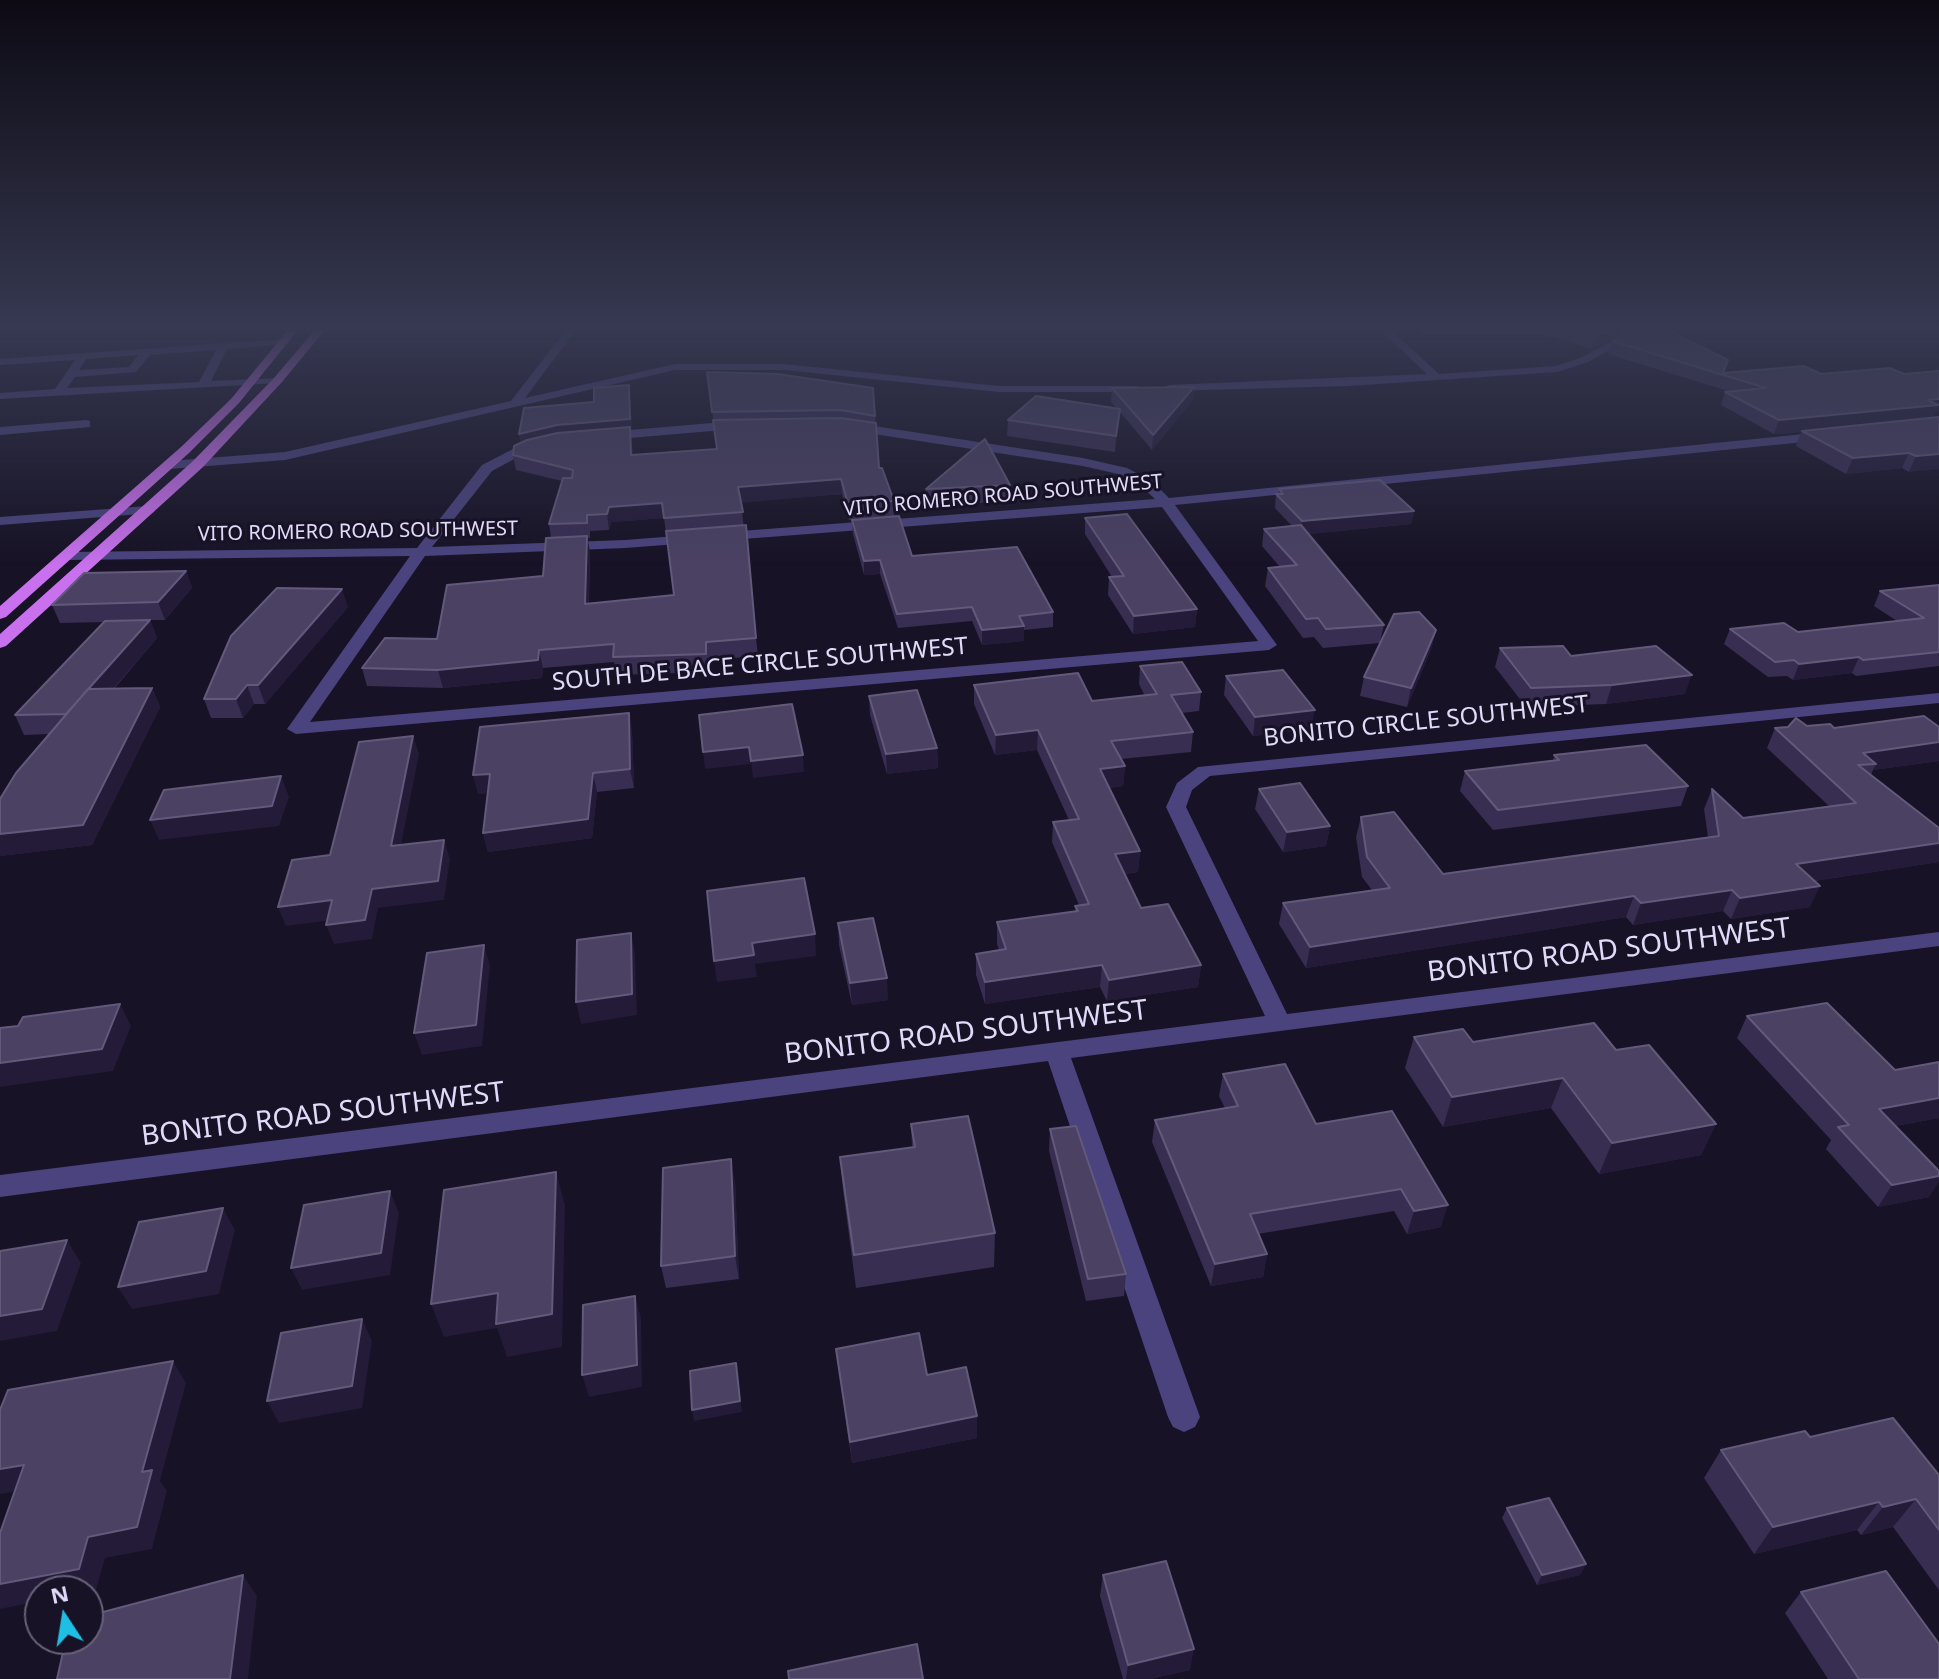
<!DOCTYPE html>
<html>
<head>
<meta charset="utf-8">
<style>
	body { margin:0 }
	#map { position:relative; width:1939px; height:1679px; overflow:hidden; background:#171225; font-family:"Noto Sans",sans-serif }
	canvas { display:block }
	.north { position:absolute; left:24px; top:1575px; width:80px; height:80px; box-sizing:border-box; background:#171225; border:2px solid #68627a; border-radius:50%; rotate:348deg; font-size:22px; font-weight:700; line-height:32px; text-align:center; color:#e1dbfa }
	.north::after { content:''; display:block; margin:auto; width:28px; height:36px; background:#1fbfe3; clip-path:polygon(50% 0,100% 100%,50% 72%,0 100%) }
</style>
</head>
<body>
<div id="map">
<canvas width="1939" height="1679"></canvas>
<div class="north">N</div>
</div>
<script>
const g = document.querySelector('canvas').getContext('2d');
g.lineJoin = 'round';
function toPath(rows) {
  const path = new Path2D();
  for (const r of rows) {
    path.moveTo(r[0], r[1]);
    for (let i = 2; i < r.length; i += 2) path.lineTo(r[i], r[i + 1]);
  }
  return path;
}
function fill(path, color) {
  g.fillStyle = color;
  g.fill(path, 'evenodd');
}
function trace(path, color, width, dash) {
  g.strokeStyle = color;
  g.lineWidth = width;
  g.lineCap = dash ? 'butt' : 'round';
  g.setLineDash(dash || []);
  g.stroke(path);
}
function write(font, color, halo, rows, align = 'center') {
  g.font = font + ' "Noto Sans",sans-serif';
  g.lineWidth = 6;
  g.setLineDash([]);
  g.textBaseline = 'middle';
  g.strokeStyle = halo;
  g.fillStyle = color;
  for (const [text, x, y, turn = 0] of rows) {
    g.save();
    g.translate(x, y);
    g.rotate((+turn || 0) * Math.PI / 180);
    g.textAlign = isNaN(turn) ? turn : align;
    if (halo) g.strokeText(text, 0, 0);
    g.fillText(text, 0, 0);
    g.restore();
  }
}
fill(toPath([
	[565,331,575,331,525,398,675,364,784,364,999,386,1137,386,1143,389,1137,392,999,392,784,370,675,370,285,460,169,469,163,465,169,461,285,452,511,401,565,331],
	[1381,331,1392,331,1439,374,1556,366,1580,358,1632,331,1644,331,1588,362,1557,372,1348,386,1169,391,1163,388,1169,385,1427,374,1381,331],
	[284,339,289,342,288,344,227,349,211,381,282,378,284,380,278,383,0,399,0,393,55,389,75,360,0,365,0,359,284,339],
	[216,350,199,382,67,388,75,377,136,372,150,355,216,350],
	[138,355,129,367,79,370,86,359,138,355],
	[86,420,90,421,90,427,0,435,0,427,86,420],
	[747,420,841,421,1083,458,1127,468,1152,481,1169,498,1824,432,1830,436,1824,440,1175,505,1277,645,1269,650,296,734,287,729,410,556,67,560,60,556,67,552,417,548,482,465,521,445,559,436,747,420],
	[747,428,841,429,1083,466,1118,474,1142,487,1155,499,625,540,432,547,492,471,529,451,559,444,747,428],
	[1162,507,1258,641,310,722,425,556,625,548,1162,507],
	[148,506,155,510,153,513,0,525,0,517,148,506],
	[1939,693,1939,703,1210,776,1192,790,1186,807,1287,1014,1939,932,1939,946,1071,1058,1200,1417,1195,1427,1184,1432,1173,1427,1168,1417,1048,1061,0,1197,0,1175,1265,1016,1166,807,1177,783,1198,767,1939,693]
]), '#4a437e');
fill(toPath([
	[287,331,297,331,239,403,189,453,6,617,0,619,0,606,181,447,231,399,287,331],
	[314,331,324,331,282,382,203,467,6,646,0,648,0,634,193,461,274,378,314,331]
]), '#c870ed');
fill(toPath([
	[1420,331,1626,331,1591,349,1539,333,1423,334],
	[1631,331,1690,331,1672,332,1728,360,1724,373,1821,374,1935,413,1932,418,1939,417,1909,472,1902,468,1846,474,1796,446,1801,432,1774,434,1721,405,1725,392,1728,391,1608,354,1612,341],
	[707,372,873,388,879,468,894,501,894,516,849,520,842,494,741,502,758,656,709,660,709,672,616,675,614,662,543,668,542,678,443,688,367,686,362,668,437,639,543,576,551,537,549,524,562,481,516,470,513,455,524,441,521,442,519,434,629,385,632,427,630,427,633,455,717,449],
	[664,518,674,595,589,603,590,552,587,538,590,538,590,531,609,530,611,522],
	[1194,387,1193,400,1152,450,1120,412,1115,452,1007,436,1008,420,1117,409,1111,402,1112,388],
	[1010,485,1010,501,926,506,926,489],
	[1279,489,1414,511,1411,524,1308,534,1384,625,1380,642,1436,630,1431,649,1407,707,1360,696,1364,677,1380,643,1323,648,1314,637,1303,638,1265,586,1268,568,1280,567,1262,546,1264,529,1292,526,1275,508,1276,494,1279,494],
	[1085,518,1197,609,1195,627,1133,634,1108,595,1109,577,1112,577,1085,534],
	[852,520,912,556,1053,612,1053,627,1024,630,1024,641,982,645,972,621,898,628,880,574,864,575,853,534],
	[186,571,192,588,165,620,150,620,157,638,114,689,152,688,160,707,92,845,0,856,0,799,49,734,24,735,15,715,105,622,60,623,52,605],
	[1939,585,1939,666,1856,676,1852,673,1793,680,1787,676,1768,677,1724,644,1730,629,1798,632,1897,621,1874,606,1880,591],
	[348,607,265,704,254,704,243,718,211,718,204,699],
	[1500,648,1571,656,1685,694,1606,704,1526,707,1495,667],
	[1140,666,1201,692,1199,711,1182,713,1193,732,1191,752,1121,759,1125,766,1123,786,1109,788,1140,851,1138,872,1125,874,1141,908,1201,965,1198,987,1107,1001,1100,987,985,1004,976,975,976,954,999,950,997,944,997,922,1075,912,1075,906,1079,905,1052,842,1053,822,1069,820,1037,750,995,755,974,704,974,685,1092,701,1145,696,1139,684],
	[1226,676,1311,729,1253,736,1224,695],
	[869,696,937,748,938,768,887,774,870,715],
	[1807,726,1834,728,1939,727,1939,761,1873,770,1871,775,1939,828,1939,862,1814,881,1810,907,1731,919,1723,911,1633,925,1626,917,1306,968,1279,924,1283,903,1372,890,1362,877,1356,837,1361,817,1443,874,1708,837,1704,809,1712,789,1743,818,1829,806,1767,748,1775,728],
	[632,731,634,788,597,792,592,838,488,852,483,833,487,793,478,794],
	[1554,755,1688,786,1681,806,1493,830,1460,791,1465,771,1553,761],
	[1259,789,1330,826,1326,846,1283,852,1255,809],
	[838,923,888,1000,852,1005,839,945],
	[1747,1016,1895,1070,1939,1062,1939,1118,1895,1126,1929,1197,1878,1207,1826,1149,1831,1140,1737,1038],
	[1414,1037,1473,1042,1616,1050,1716,1124,1701,1155,1599,1174,1551,1108,1443,1127,1405,1068],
	[1223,1074,1316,1124,1392,1111,1441,1227,1407,1234,1394,1211,1258,1234,1267,1254,1263,1277,1211,1286,1152,1142,1155,1120,1225,1108,1219,1096],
	[911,1124,995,1233,994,1267,856,1288,843,1190,840,1157,912,1147],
	[1050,1129,1126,1274,1124,1296,1086,1301,1049,1151],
	[735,1181,739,1279,666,1288,661,1266],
	[836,1349,927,1375,977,1416,977,1438,852,1463],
	[1810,1437,1939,1475,1939,1590,1893,1527,1861,1535,1857,1530,1754,1554,1704,1478,1721,1450],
	[1507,1508,1586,1564,1580,1575,1537,1585,1502,1518],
	[1103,1575,1190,1670,1150,1679,1123,1679,1100,1596],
	[1801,1592,1939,1679,1828,1679,1785,1613]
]), '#382e51');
fill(toPath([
	[1605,331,1626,331,1591,349,1595,336],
	[629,385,632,427,630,427,634,470,631,455,558,433,521,442,519,434,557,425],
	[1194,387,1193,400,1152,450,1153,435],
	[1939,399,1939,412,1935,413,1932,419,1774,434,1779,420],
	[1120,409,1119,424,1115,452,1116,436],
	[1909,453,1902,468,1846,474,1853,458],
	[1939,454,1939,469,1909,472,1916,456],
	[841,479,842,494,740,503,738,487],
	[662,503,664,518,611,522,609,530,607,514,609,507],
	[1414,511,1411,524,1300,535,1302,521],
	[587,536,590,552,588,621,585,604],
	[880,560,880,574,864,575,864,561],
	[186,571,192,588,165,620,158,602],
	[342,589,348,607,265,704,258,685],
	[1197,609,1195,627,1133,634,1134,616],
	[150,620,157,638,75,733,66,714],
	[1024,626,1024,641,982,645,982,630],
	[1436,630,1431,649,1407,707,1411,688],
	[539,650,543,668,542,678,443,688,438,670],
	[1859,657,1852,673,1793,680,1799,664],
	[1692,675,1685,694,1606,704,1612,685],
	[247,685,254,704,243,718,236,699],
	[152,688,160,707,92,845,0,856,0,834],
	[1315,710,1311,729,1253,736,1255,717],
	[629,713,632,731,634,788,630,769],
	[1038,730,1037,750,995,755,996,735],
	[413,736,419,754,397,865,391,846],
	[1939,742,1939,761,1873,770,1876,764,1863,753],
	[749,747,751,764,705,769,703,752],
	[937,748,938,768,887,774,886,754],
	[803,755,804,772,753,778,751,761],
	[1125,766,1123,786,1099,789,1100,769],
	[593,773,597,792,592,838,488,852,483,833],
	[490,774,494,792,478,794,473,775],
	[281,776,289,797,279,826,159,840,150,820],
	[1330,826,1326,846,1283,852,1287,832],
	[444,840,450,859,444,900,378,908,372,939,334,944,326,925,372,889],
	[1939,843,1939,862,1786,885,1796,864],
	[1140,851,1138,872,1114,875,1115,854],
	[1820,886,1810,907,1731,919,1740,898],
	[1732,890,1723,911,1633,925,1641,903],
	[1634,896,1626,917,1306,968,1310,947],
	[332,900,339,919,286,926,278,907],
	[631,933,635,954,637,1015,581,1024,576,1002],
	[815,934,816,956,755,964,757,977,717,982,714,961,752,943],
	[484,945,490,966,482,1046,422,1055,414,1033],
	[1102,965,1100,987,985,1004,985,982],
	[1201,965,1198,987,1107,1001,1109,980],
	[887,978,888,1000,852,1005,850,983],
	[120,1004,131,1026,113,1071,0,1087,0,1063],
	[1563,1078,1551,1108,1443,1127,1452,1097],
	[1939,1098,1939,1118,1866,1131,1879,1109],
	[1716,1124,1701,1155,1599,1174,1612,1143],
	[731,1159,735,1181,739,1279,735,1256],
	[556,1172,565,1205,562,1347,507,1357,497,1328,444,1337,431,1304],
	[1939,1176,1939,1182,1929,1197,1878,1207,1892,1185],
	[390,1191,399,1213,390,1275,302,1290,291,1268],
	[1448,1205,1441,1227,1407,1234,1414,1211],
	[223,1208,235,1230,219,1294,132,1309,118,1287],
	[67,1240,81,1263,57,1331,0,1341,0,1316],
	[1267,1254,1263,1277,1211,1286,1215,1264],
	[635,1296,641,1318,642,1387,589,1397,582,1375],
	[362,1319,372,1341,362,1408,279,1423,267,1401],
	[173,1361,186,1383,160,1481,167,1491,152,1549,105,1558,96,1590,88,1591,40,1591,40,1601,0,1609,0,1584,88,1537,142,1472],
	[736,1363,742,1412,694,1421,692,1410],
	[977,1416,977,1438,852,1463,850,1442],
	[24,1465,41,1487,0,1494,0,1469],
	[1916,1499,1893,1527,1861,1535,1883,1507],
	[1879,1502,1857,1530,1754,1554,1773,1527],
	[1586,1564,1580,1575,1537,1585,1542,1575],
	[243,1575,257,1596,248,1679,230,1679],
	[1194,1649,1190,1670,1150,1679,1126,1679,1128,1665]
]), '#231b38');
const building = toPath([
	[1577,331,1605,331,1595,336,1577,331],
	[1631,331,1669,331,1728,360,1723,373,1804,366,1821,374,1890,368,1904,374,1939,371,1939,399,1928,400,1938,405,1779,420,1725,392,1766,388,1612,341,1631,331],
	[707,372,778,374,873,388,875,416,841,410,712,412,707,372],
	[629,385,630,419,557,425,519,434,524,408,594,402,594,388,629,385],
	[1194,387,1153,435,1112,388,1194,387],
	[1036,396,1120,409,1116,436,1008,420,1036,396],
	[1939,417,1939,454,1916,456,1909,453,1853,458,1802,431,1939,417],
	[840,418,876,423,879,468,882,468,894,501,848,504,841,479,738,487,743,512,664,518,662,503,609,507,607,514,587,515,587,523,549,524,563,478,572,478,573,470,513,455,514,446,527,440,557,433,630,427,631,455,717,449,713,420,840,418],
	[985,439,1010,485,926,489,985,439],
	[1380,480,1414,511,1302,521,1276,494,1283,494,1279,489,1380,480],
	[1127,514,1197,609,1134,616,1109,577,1124,576,1085,518,1127,514],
	[899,516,912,556,1017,547,1053,612,1019,616,1024,626,982,630,972,607,897,614,880,560,864,561,852,520,899,516],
	[746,525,756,638,706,642,706,654,613,657,614,644,539,650,538,660,438,670,362,668,385,638,437,639,447,585,543,576,546,538,587,536,585,604,674,595,666,531,746,525],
	[1301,525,1384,625,1326,629,1318,618,1306,619,1268,568,1297,565,1264,529,1301,525],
	[186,571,158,602,52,605,84,573,186,571],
	[1939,585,1939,652,1863,660,1859,657,1799,664,1794,660,1775,662,1730,629,1784,623,1798,632,1924,618,1880,591,1939,585],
	[277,588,342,589,258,685,247,685,236,699,204,699,231,636,277,588],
	[1419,612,1436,630,1411,688,1364,677,1394,614,1419,612],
	[150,620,66,714,15,715,105,621,150,620],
	[1563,646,1571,656,1656,646,1692,675,1612,685,1531,688,1500,648,1563,646],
	[1182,662,1201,692,1171,695,1193,732,1111,741,1125,766,1100,769,1140,851,1115,854,1141,908,1168,904,1201,965,1109,980,1102,965,985,982,976,954,1006,949,997,922,1078,911,1075,906,1089,904,1053,822,1079,819,1038,730,996,735,974,685,1078,673,1092,701,1157,694,1140,666,1182,662],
	[1283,670,1315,710,1255,717,1226,676,1283,670],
	[152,688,83,825,0,834,0,799,16,773,88,689,152,688],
	[917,690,937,748,886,754,869,696,917,690],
	[792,704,803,755,751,761,749,747,703,752,699,715,792,704],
	[629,713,630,769,593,773,588,819,483,833,490,774,473,775,480,727,629,713],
	[1924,716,1939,727,1939,742,1863,753,1876,764,1858,765,1939,828,1939,843,1796,864,1820,886,1740,898,1732,890,1641,903,1634,896,1310,947,1283,903,1390,888,1367,857,1361,817,1394,812,1443,874,1719,836,1712,789,1743,818,1856,803,1775,728,1788,727,1796,718,1807,726,1830,724,1834,728,1924,716],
	[413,736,391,846,444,840,438,881,372,889,365,920,326,925,332,900,278,907,292,860,330,855,359,742,413,736],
	[1646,745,1688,786,1498,810,1465,771,1559,760,1554,755,1646,745],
	[281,776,272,806,150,820,164,790,281,776],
	[1300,783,1330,826,1287,832,1259,789,1300,783],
	[804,878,815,934,752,943,754,955,714,961,707,891,804,878],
	[873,918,887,978,850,983,838,923,873,918],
	[631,933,632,994,576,1002,577,940,631,933],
	[484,945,476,1025,414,1033,427,953,484,945],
	[1827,1003,1895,1070,1939,1062,1939,1098,1879,1109,1939,1171,1939,1176,1892,1185,1838,1127,1849,1125,1747,1016,1827,1003],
	[120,1004,102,1049,0,1063,0,1028,18,1026,23,1017,120,1004],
	[1594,1023,1616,1050,1649,1045,1716,1124,1612,1143,1563,1078,1452,1097,1414,1037,1463,1029,1473,1042,1594,1023],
	[1285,1064,1316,1124,1392,1111,1448,1205,1414,1211,1401,1189,1250,1214,1267,1254,1215,1264,1155,1120,1238,1106,1223,1074,1285,1064],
	[968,1116,995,1233,854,1255,840,1157,915,1147,911,1124,968,1116],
	[1076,1126,1126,1274,1088,1279,1050,1129,1076,1126],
	[731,1159,735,1256,661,1266,663,1168,731,1159],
	[556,1172,552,1314,496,1324,498,1293,431,1304,444,1190,556,1172],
	[390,1191,381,1253,291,1268,304,1205,390,1191],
	[223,1208,206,1271,118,1287,139,1222,223,1208],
	[67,1240,42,1309,0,1316,0,1251,67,1240],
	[635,1296,637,1365,582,1375,583,1305,635,1296],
	[362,1319,352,1386,267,1401,281,1333,362,1319],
	[919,1333,927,1375,966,1367,977,1416,850,1442,836,1349,919,1333],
	[173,1361,142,1472,152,1470,137,1527,88,1537,79,1569,0,1584,0,1533,24,1465,0,1469,0,1410,8,1390,173,1361],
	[736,1363,740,1401,692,1410,690,1371,736,1363],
	[1893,1418,1939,1475,1939,1530,1916,1499,1883,1507,1879,1502,1773,1527,1721,1450,1805,1431,1810,1437,1893,1418],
	[1549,1498,1586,1564,1542,1575,1507,1508,1549,1498],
	[1166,1561,1194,1649,1128,1665,1103,1575,1166,1561],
	[1886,1571,1939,1644,1939,1679,1859,1679,1801,1592,1886,1571],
	[243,1575,230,1679,57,1679,66,1639,88,1639,88,1616,243,1575],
	[917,1644,923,1679,789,1679,788,1671,917,1644]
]);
fill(building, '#4a4163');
trace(building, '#62597b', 2);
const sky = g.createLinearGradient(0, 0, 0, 566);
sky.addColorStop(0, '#0d0a14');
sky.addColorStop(0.58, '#363951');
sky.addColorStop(1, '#36395100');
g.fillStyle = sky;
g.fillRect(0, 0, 1939, 566);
write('20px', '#e1dbfa', '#171225', [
	["VITO ROMERO ROAD SOUTHWEST",1003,496,-5],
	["VITO ROMERO ROAD SOUTHWEST",358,532,-1]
]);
write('24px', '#e1dbfa', '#171225', [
	["SOUTH DE BACE CIRCLE SOUTHWEST",760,665,-5],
	["BONITO CIRCLE SOUTHWEST",1426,722,-6]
]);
write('28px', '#e1dbfa', '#171225', [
	["BONITO ROAD SOUTHWEST",1609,951,-7],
	["BONITO ROAD SOUTHWEST",966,1033,-7],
	["BONITO ROAD SOUTHWEST",323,1115,-7]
]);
</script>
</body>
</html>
